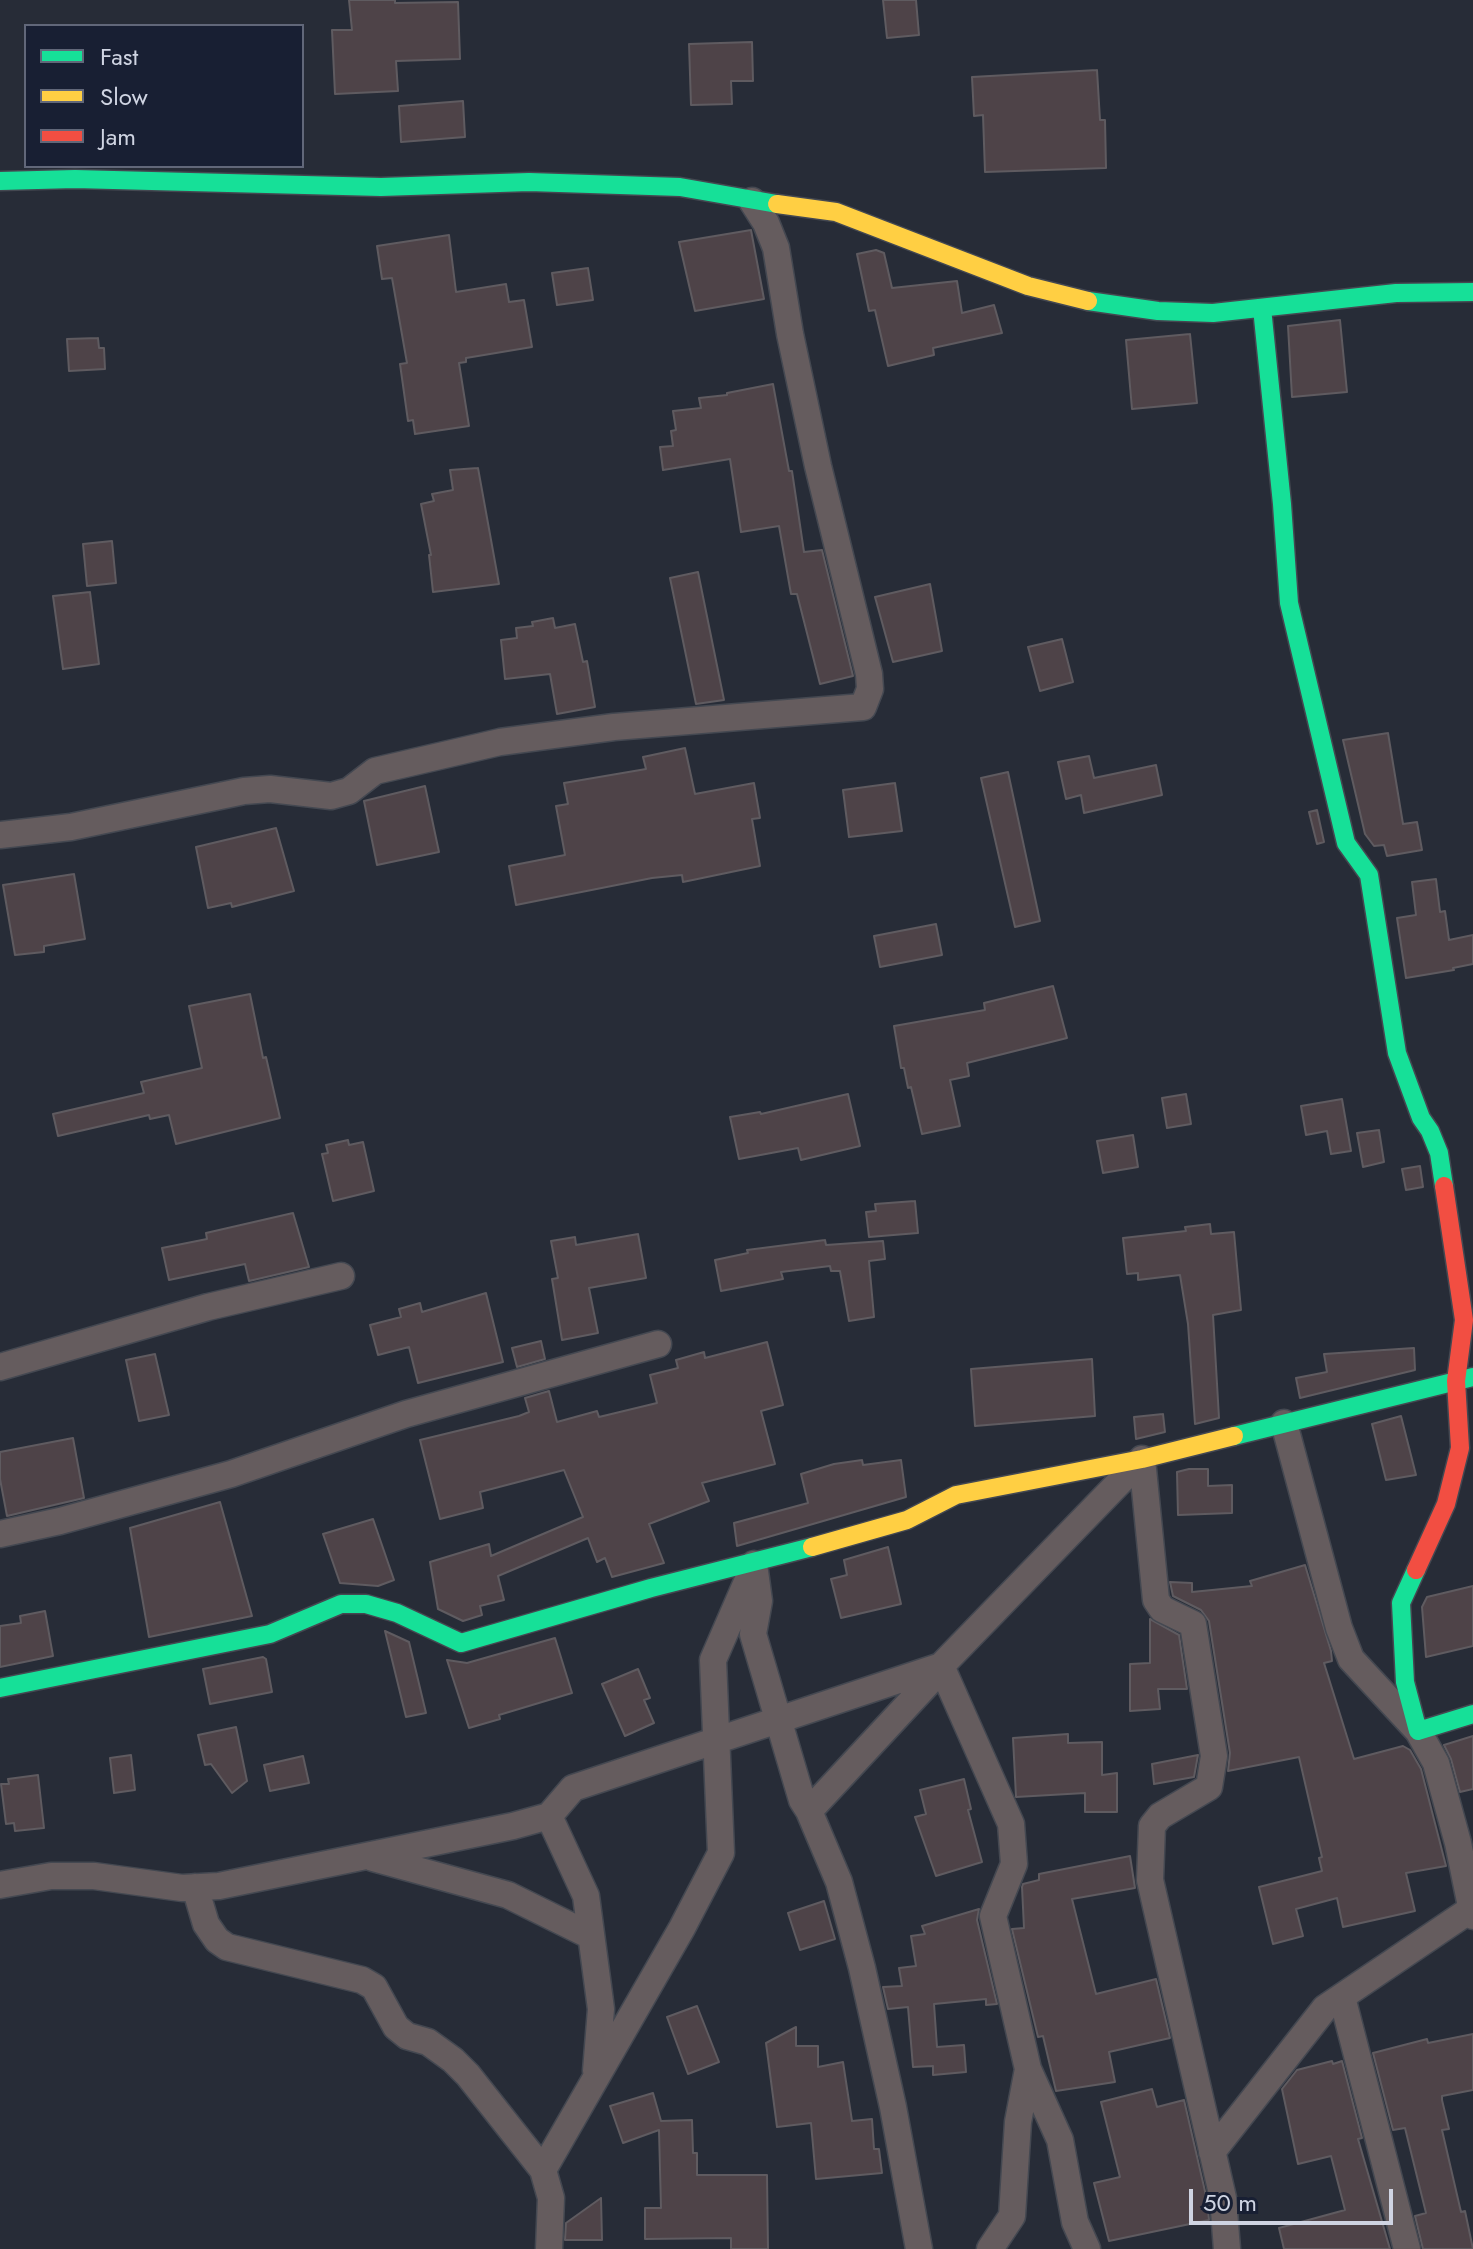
<!DOCTYPE html>
<html>
<head>
<meta charset="utf-8">
<style>
	body { margin:0 }
	#map { position:relative; width:1473px; height:2249px; overflow:hidden; background:#272c37; font-family:Jost,sans-serif }
	canvas { display:block }
	.legend { position:absolute; left:24px; top:24px; width:280px; height:144px; box-sizing:border-box; background:#181f33; border:2px solid #616779; margin:0; padding:10px 14px; list-style:none; font-size:24px; color:#cfd4e2 }
	.legend li { display:flex; align-items:center; gap:16px; height:40px }
	.legend b { width:40px; border:2px solid #616779 }
	.scale { position:absolute; left:1189px; top:2189px; width:204px; height:36px; box-sizing:border-box; border:4px solid #cfd4e2; border-top:0; padding-left:10px; font-size:24px; line-height:28px; white-space:nowrap; color:#cfd4e2; -webkit-text-stroke:6px #181f33; paint-order:stroke }
</style>
</head>
<body>
<div id="map">
<canvas width="1473" height="2249"></canvas>
<ul class="legend">
<li><b style="height:10px;background:#16e098"></b>Fast</li>
<li><b style="height:10px;background:#ffcf43"></b>Slow</li>
<li><b style="height:10px;background:#f24e42"></b>Jam</li>
</ul>
<div class="scale">50 m</div>
</div>
<script>
const g = document.querySelector('canvas').getContext('2d');
g.lineJoin = 'round';
function fill(path, color) {
  g.fillStyle = color;
  g.fill(path, 'evenodd');
}
function toPath(rows) {
  const path = new Path2D();
  for (const r of rows) {
    path.moveTo(r[0], r[1]);
    for (let i = 2; i < r.length; i += 2) path.lineTo(r[i], r[i + 1]);
  }
  return path;
}
function trace(path, color, width, dash) {
  g.strokeStyle = color;
  g.lineWidth = width;
  g.lineCap = dash ? 'butt' : 'round';
  g.setLineDash(dash || []);
  g.stroke(path);
}
const building = toPath([
	[349,0,395,0,395,3,458,2,460,59,396,61,398,91,335,94,332,30,352,30,349,0],
	[883,0,916,0,919,35,887,38,883,0],
	[752,42,753,81,731,81,732,104,691,105,689,44,752,42],
	[1097,70,1100,120,1105,120,1106,168,985,172,983,115,974,116,972,77,1097,70],
	[463,101,465,137,401,142,399,106,463,101],
	[751,230,764,299,695,311,679,242,751,230],
	[449,235,456,292,506,284,509,302,524,300,532,347,466,358,466,362,459,363,469,426,415,434,413,420,408,421,400,364,407,363,392,278,382,279,377,246,449,235],
	[876,250,884,253,892,288,957,281,962,313,994,305,1002,333,933,348,934,355,888,366,875,310,869,311,857,254,876,250],
	[588,268,593,300,557,305,552,273,588,268],
	[1340,320,1347,392,1292,397,1288,326,1340,320],
	[1190,334,1197,403,1132,409,1126,340,1190,334],
	[98,338,99,348,104,348,105,369,69,371,67,339,98,338],
	[773,384,789,471,792,471,804,552,822,550,853,676,820,684,797,594,791,594,779,526,741,532,730,459,663,470,660,447,673,446,671,431,676,430,673,411,701,408,699,398,727,395,727,393,773,384],
	[478,468,499,584,433,592,429,555,431,555,421,504,434,501,432,494,453,490,450,470,478,468],
	[112,541,116,583,87,586,83,544,112,541],
	[698,572,724,700,696,704,670,578,698,572],
	[930,584,942,651,893,662,875,597,930,584],
	[90,592,99,664,63,669,53,596,90,592],
	[553,618,555,628,575,624,583,662,587,661,595,707,557,714,550,674,505,679,501,640,517,638,516,628,533,626,532,622,553,618],
	[1062,639,1073,682,1040,691,1028,647,1062,639],
	[1388,733,1403,824,1417,822,1422,850,1387,856,1384,845,1374,846,1365,834,1343,740,1388,733],
	[685,748,695,794,754,783,760,818,752,819,760,866,683,882,682,875,652,878,516,905,509,866,565,855,556,806,568,804,564,783,646,769,643,757,685,748],
	[1089,756,1094,778,1156,765,1162,795,1084,813,1081,795,1066,799,1058,762,1089,756],
	[1008,772,1040,921,1015,927,981,778,1008,772],
	[895,783,902,831,849,837,843,790,895,783],
	[425,786,439,852,377,865,364,801,425,786],
	[1317,810,1324,842,1317,844,1309,812,1317,810],
	[276,828,294,891,232,907,231,903,208,908,196,847,276,828],
	[74,874,85,939,44,946,44,952,15,955,3,885,74,874],
	[1436,879,1440,912,1445,911,1449,940,1473,935,1473,964,1453,968,1454,970,1406,978,1397,918,1416,915,1412,882,1436,879],
	[936,924,942,955,880,967,874,936,936,924],
	[1053,986,1067,1038,967,1063,969,1076,950,1080,960,1126,922,1134,911,1087,908,1088,904,1068,901,1068,894,1026,985,1010,984,1003,1053,986],
	[250,994,263,1058,266,1057,280,1118,176,1144,169,1115,150,1119,149,1115,58,1136,53,1114,144,1093,141,1082,202,1068,189,1006,250,994],
	[848,1094,860,1146,801,1160,798,1148,739,1159,730,1117,760,1112,761,1114,848,1094],
	[1186,1094,1191,1124,1167,1128,1162,1098,1186,1094],
	[1342,1099,1351,1151,1331,1154,1327,1131,1306,1135,1301,1106,1342,1099],
	[1379,1130,1384,1162,1363,1167,1357,1133,1379,1130],
	[1133,1135,1138,1167,1103,1173,1097,1141,1133,1135],
	[348,1140,349,1145,363,1142,374,1191,333,1201,322,1154,328,1153,326,1145,348,1140],
	[1420,1166,1423,1187,1406,1190,1402,1169,1420,1166],
	[915,1201,918,1233,869,1237,866,1212,876,1211,875,1204,915,1201],
	[293,1213,309,1267,249,1281,245,1264,169,1280,162,1248,207,1239,206,1233,293,1213],
	[1210,1224,1211,1234,1234,1232,1241,1310,1213,1315,1219,1418,1195,1424,1188,1324,1180,1275,1138,1280,1138,1273,1127,1274,1123,1238,1186,1231,1185,1227,1210,1224],
	[638,1234,646,1278,589,1288,598,1333,562,1340,552,1279,558,1278,551,1241,575,1237,576,1245,638,1234],
	[825,1240,826,1245,883,1241,885,1259,869,1261,874,1317,849,1321,840,1271,831,1271,830,1266,781,1272,783,1279,721,1291,715,1260,748,1253,747,1250,825,1240],
	[486,1293,503,1362,418,1383,409,1347,378,1355,370,1325,401,1317,399,1309,420,1303,422,1312,486,1293],
	[541,1341,545,1359,517,1367,512,1348,541,1341],
	[767,1342,783,1405,761,1411,775,1464,702,1483,709,1501,649,1524,664,1563,612,1577,605,1558,597,1562,588,1538,498,1576,504,1600,480,1606,482,1615,463,1621,438,1609,430,1562,489,1544,491,1556,583,1517,564,1470,480,1492,483,1508,440,1519,420,1440,519,1416,529,1412,525,1398,549,1391,557,1422,597,1411,599,1417,657,1403,650,1375,678,1368,676,1360,704,1352,705,1358,767,1342],
	[1414,1348,1415,1370,1300,1398,1296,1378,1327,1372,1324,1354,1414,1348],
	[155,1354,169,1415,139,1421,126,1360,155,1354],
	[1092,1359,1095,1416,975,1426,971,1369,1092,1359],
	[1163,1414,1165,1432,1136,1439,1134,1417,1163,1414],
	[1401,1416,1416,1475,1386,1480,1372,1424,1401,1416],
	[73,1438,84,1498,7,1516,0,1479,0,1452,73,1438],
	[862,1460,863,1465,901,1460,906,1497,737,1546,734,1523,808,1503,801,1474,834,1464,862,1460],
	[1189,1469,1208,1469,1208,1486,1232,1485,1232,1513,1178,1515,1177,1472,1189,1469],
	[220,1502,252,1616,149,1637,130,1528,220,1502],
	[373,1519,394,1580,378,1586,340,1583,323,1534,373,1519],
	[888,1547,901,1604,841,1618,831,1579,847,1575,844,1560,888,1547],
	[1305,1565,1331,1651,1332,1661,1324,1663,1354,1759,1403,1746,1410,1750,1421,1769,1446,1866,1406,1873,1415,1911,1343,1927,1337,1898,1296,1909,1303,1936,1273,1944,1259,1887,1322,1871,1319,1858,1322,1857,1299,1757,1228,1771,1230,1753,1209,1621,1201,1610,1173,1596,1170,1582,1192,1583,1192,1592,1252,1586,1250,1581,1305,1565],
	[1473,1586,1473,1646,1426,1657,1422,1607,1427,1597,1473,1586],
	[45,1611,53,1656,0,1667,0,1626,21,1623,20,1616,45,1611],
	[1150,1619,1179,1635,1187,1689,1158,1689,1160,1709,1130,1711,1130,1664,1150,1663,1150,1619],
	[385,1631,409,1642,426,1713,406,1717,385,1631],
	[555,1638,572,1693,499,1715,500,1719,469,1728,447,1660,467,1663,555,1638],
	[263,1657,266,1659,272,1692,210,1704,203,1669,263,1657],
	[638,1669,650,1698,644,1700,654,1723,625,1736,602,1684,638,1669],
	[236,1727,247,1781,232,1793,211,1764,205,1765,198,1735,236,1727],
	[1068,1734,1068,1743,1102,1742,1102,1775,1117,1773,1117,1812,1085,1812,1085,1793,1016,1797,1013,1738,1068,1734],
	[1473,1736,1473,1789,1460,1792,1451,1759,1444,1745,1473,1736],
	[131,1755,135,1790,114,1793,110,1758,131,1755],
	[1198,1755,1194,1777,1154,1784,1152,1764,1198,1755],
	[303,1756,309,1783,270,1791,264,1765,303,1756],
	[38,1775,44,1828,15,1831,14,1823,6,1824,1,1784,9,1784,8,1779,38,1775],
	[964,1779,971,1809,968,1810,982,1862,936,1876,915,1817,926,1814,920,1790,964,1779],
	[1130,1856,1135,1888,1072,1899,1096,1994,1156,1979,1170,2038,1109,2052,1115,2082,1056,2091,1043,2036,1038,2037,1012,1929,1024,1928,1022,1887,1023,1884,1039,1880,1039,1874,1130,1856],
	[824,1901,835,1939,800,1950,788,1913,824,1901],
	[979,1909,977,1920,997,2004,986,2005,986,1999,934,2004,937,2047,964,2045,966,2072,933,2075,933,2066,913,2067,908,2007,888,2009,883,1987,902,1986,899,1968,916,1966,911,1936,925,1934,922,1926,979,1909],
	[697,2006,719,2062,688,2074,667,2017,697,2006],
	[796,2027,796,2046,818,2046,818,2067,843,2062,852,2121,872,2119,874,2149,879,2149,882,2173,816,2179,811,2123,777,2127,766,2043,796,2027],
	[1473,2034,1473,2090,1442,2096,1442,2100,1449,2129,1442,2130,1461,2212,1465,2211,1473,2249,1423,2249,1415,2216,1426,2213,1405,2128,1393,2130,1373,2053,1427,2039,1428,2043,1473,2034],
	[1332,2061,1333,2064,1342,2061,1362,2138,1358,2139,1390,2249,1284,2249,1279,2228,1345,2210,1331,2156,1298,2164,1282,2089,1297,2070,1332,2061],
	[1152,2089,1157,2107,1184,2100,1207,2200,1209,2220,1109,2241,1094,2183,1120,2177,1101,2102,1152,2089],
	[653,2093,661,2121,692,2120,693,2153,697,2153,697,2175,767,2175,768,2249,731,2249,731,2238,645,2239,645,2208,661,2208,659,2130,623,2143,610,2106,653,2093],
	[601,2198,602,2240,565,2240,566,2223,601,2198]
]);
fill(building, '#4e4348');
trace(building, '#5f5b60', 2);
const street = toPath([
	[0,835,71,827,244,791,270,789,331,796,349,791,375,771,500,742,614,727,863,707,870,689,869,674,818,466,790,334,776,248,766,223,752,201],
	[0,1367,208,1307,341,1276],
	[1284,1423,1339,1628,1351,1659,1418,1731,1436,1763,1458,1843,1473,1916],
	[1142,1459,1156,1600,1162,1609,1193,1624,1214,1756,1209,1787,1160,1816,1152,1826,1150,1880,1223,2198,1227,2249],
	[0,1534,60,1521,231,1474,406,1414,658,1344],
	[754,1564,759,1601,753,1634,802,1800,809,1811,942,1668,1011,1824,1014,1864,993,1916,1028,2069,1060,2140,1075,2222,1087,2249],
	[809,1811,839,1882,862,1968,893,2107,919,2249],
	[549,1816,586,1896,601,2009,596,2071],
	[373,1858,508,1895,591,1936],
	[0,1885,51,1876,94,1876,182,1888,219,1886,513,1826,549,1816,573,1788,941,1666,1142,1459],
	[195,1887,206,1924,217,1940,227,1947,362,1980,374,1987,396,2027,407,2036,428,2042,453,2060,468,2075,543,2170,551,2198,549,2249],
	[1342,1997,1407,2249],
	[1212,2152,1325,2008,1470,1910],
	[543,2170,682,1928,721,1853,713,1660,753,1568],
	[990,2249,1012,2216,1018,2122,1028,2069]
]);
const fast = toPath([
	[0,181,75,179,381,187,529,182,680,187,777,204],
	[1088,301,1158,311,1213,313,1396,293,1473,292],
	[1262,308,1282,504,1289,603,1346,843,1369,875,1397,1053,1421,1118,1430,1131,1439,1153,1444,1186],
	[1234,1436,1473,1377],
	[1416,1570,1401,1603,1405,1682,1418,1731,1473,1714],
	[0,1688,270,1634,341,1604,366,1604,397,1613,461,1643,651,1588,812,1547]
]);
const slow = toPath([
	[777,204,836,212,1028,286,1088,301],
	[812,1547,907,1520,956,1495,1142,1459,1234,1436]
]);
const jam = toPath([
	[1416,1570,1446,1504,1460,1448,1456,1381,1464,1320,1444,1186]
]);
trace(street, '#444851', 29);
trace(fast, '#444851', 21);
trace(slow, '#444851', 21);
trace(jam, '#444851', 21);
trace(street, '#655c5e', 26);
trace(fast, '#16e098', 18);
trace(slow, '#ffcf43', 18);
trace(jam, '#f24e42', 18);
</script>
</body>
</html>
